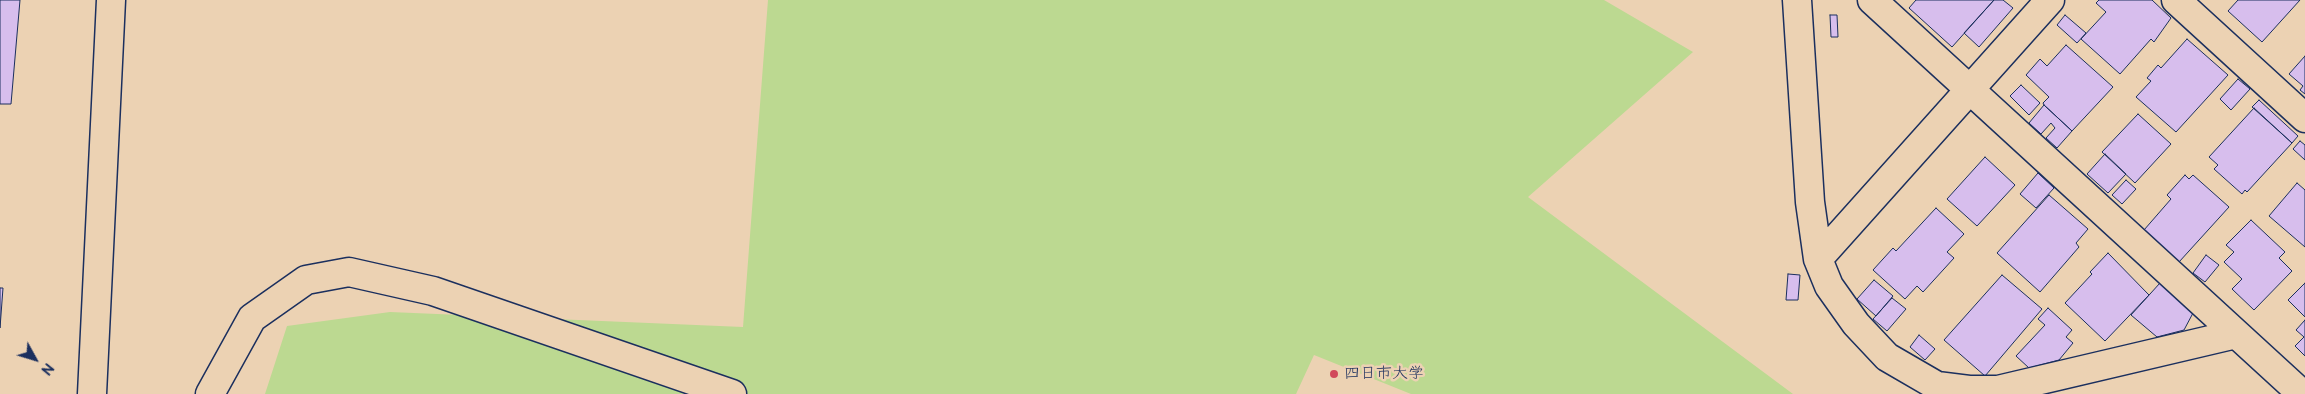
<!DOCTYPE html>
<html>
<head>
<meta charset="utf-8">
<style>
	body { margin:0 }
	#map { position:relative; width:2305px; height:394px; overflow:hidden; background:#ecd2b3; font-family:"Balsamiq Sans",sans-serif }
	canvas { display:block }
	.north { position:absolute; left:10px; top:334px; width:50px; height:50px; -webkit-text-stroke:4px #ecd2b3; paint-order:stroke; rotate:129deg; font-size:14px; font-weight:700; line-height:20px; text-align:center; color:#1b2f5e }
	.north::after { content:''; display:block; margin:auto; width:18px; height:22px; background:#1b2f5e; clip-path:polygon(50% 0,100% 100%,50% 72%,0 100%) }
</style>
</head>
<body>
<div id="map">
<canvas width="2305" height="394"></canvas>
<div class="north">N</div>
</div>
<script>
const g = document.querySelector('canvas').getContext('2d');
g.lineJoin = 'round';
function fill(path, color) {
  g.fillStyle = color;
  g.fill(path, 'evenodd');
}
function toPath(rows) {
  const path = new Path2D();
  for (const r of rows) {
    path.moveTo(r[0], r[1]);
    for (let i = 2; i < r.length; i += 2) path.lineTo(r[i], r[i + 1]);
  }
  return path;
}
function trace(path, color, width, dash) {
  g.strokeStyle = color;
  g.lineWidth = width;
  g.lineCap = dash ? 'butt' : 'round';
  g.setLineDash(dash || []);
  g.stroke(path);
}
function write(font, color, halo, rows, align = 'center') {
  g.font = font + ' "Balsamiq Sans","Klee One",sans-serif';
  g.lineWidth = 5;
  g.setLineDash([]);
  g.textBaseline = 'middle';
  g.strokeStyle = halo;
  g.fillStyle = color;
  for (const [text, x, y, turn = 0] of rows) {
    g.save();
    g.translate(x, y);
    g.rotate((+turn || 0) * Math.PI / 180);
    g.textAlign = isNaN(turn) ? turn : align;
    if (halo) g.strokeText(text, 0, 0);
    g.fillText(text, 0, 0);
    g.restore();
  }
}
fill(toPath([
	[768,0,1604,0,1693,52,1528,197,1793,394,1411,394,1314,355,1296,394,265,394,287,326,390,312,743,327]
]), '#bcd991');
const building = toPath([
	[0,0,20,0,11,104,0,104,0,0],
	[1916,0,1994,0,1952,47,1909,8,1916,0],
	[1994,0,2003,0,2013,8,1979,47,1964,33,1994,0],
	[2099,0,2152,0,2171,18,2154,42,2151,39,2120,74,2081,39,2106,12,2096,3,2099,0],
	[2238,0,2300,0,2262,42,2228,11,2238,0],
	[1830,15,1837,15,1838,37,1831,37,1830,15],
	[2065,15,2086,33,2077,43,2057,25,2065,15],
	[2187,39,2228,75,2176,132,2136,97,2151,81,2147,78,2158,65,2161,68,2187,39],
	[2066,45,2113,87,2072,131,2044,105,2043,103,2049,97,2026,75,2040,59,2047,66,2066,45],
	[2305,56,2305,94,2300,90,2303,86,2289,74,2305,56],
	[2238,79,2250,89,2231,110,2220,99,2238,79],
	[2021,85,2040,103,2029,115,2010,96,2021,85],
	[2259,100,2298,136,2292,143,2252,107,2259,100],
	[2044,105,2072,131,2057,148,2046,138,2055,128,2051,123,2041,134,2029,123,2044,105],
	[2254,108,2292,143,2247,192,2245,190,2242,194,2214,169,2218,165,2209,157,2254,108],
	[2138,114,2171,144,2135,183,2102,152,2138,114],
	[2300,141,2305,145,2305,160,2293,149,2300,141],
	[2105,154,2126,174,2108,193,2087,174,2105,154],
	[1985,157,2015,185,1977,226,1947,199,1985,157],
	[2038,173,2054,188,2036,208,2020,194,2038,173],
	[2185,175,2189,179,2193,175,2229,207,2179,262,2144,230,2171,199,2167,195,2185,175],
	[2126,180,2136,189,2122,204,2112,195,2126,180],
	[2297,183,2305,190,2305,247,2269,216,2297,183],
	[2049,195,2088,229,2076,243,2079,247,2040,292,1997,253,2049,195],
	[1936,208,1964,234,1947,252,1954,258,1923,292,1917,286,1905,299,1873,270,1893,248,1896,251,1936,208],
	[2251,220,2285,252,2279,258,2292,271,2254,310,2232,289,2242,279,2224,262,2234,252,2226,245,2251,220],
	[2108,253,2149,295,2105,341,2065,303,2092,274,2090,272,2108,253],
	[2206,255,2219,265,2205,282,2193,273,2206,255],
	[1788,274,1800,275,1798,300,1786,300,1788,274],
	[2002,275,2042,309,1985,376,1944,340,2002,275],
	[1874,280,1893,296,1876,316,1857,299,1874,280],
	[2160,283,2193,313,2184,330,2157,337,2131,315,2160,283],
	[2305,283,2305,317,2288,300,2305,283],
	[0,288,3,288,0,328,0,288],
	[1892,298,1906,309,1887,331,1873,319,1892,298],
	[2048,308,2072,330,2066,337,2073,343,2059,360,2029,368,2016,356,2045,325,2038,319,2048,308],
	[2305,320,2305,356,2295,346,2304,337,2296,330,2305,320],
	[1919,335,1935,349,1925,360,1910,347,1919,335]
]);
fill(building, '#d7beed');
trace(building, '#1b2f5e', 1);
const street = toPath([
	[1797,0,1810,202,1818,259,1829,286,1856,324,1887,357,1937,386,1969,390,1998,390,2236,334],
	[1872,0,2302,394],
	[2176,0,2305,118],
	[1818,259,2050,0],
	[210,394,252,318,306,280,349,272,433,291,732,394]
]);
const secondary = toPath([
	[92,394,111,0]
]);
trace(street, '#1b2f5e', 31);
trace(secondary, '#1b2f5e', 31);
trace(street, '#ecd2b3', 28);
trace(secondary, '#ecd2b3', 28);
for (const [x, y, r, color] of [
	[1334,374,5,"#d1495b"]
]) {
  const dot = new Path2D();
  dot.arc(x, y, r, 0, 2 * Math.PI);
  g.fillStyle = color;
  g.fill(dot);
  trace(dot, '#ecd2b3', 2);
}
write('16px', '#1b2f5e', '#ecd2b3', [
	["四日市大学",1344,374]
], 'left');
</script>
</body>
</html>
